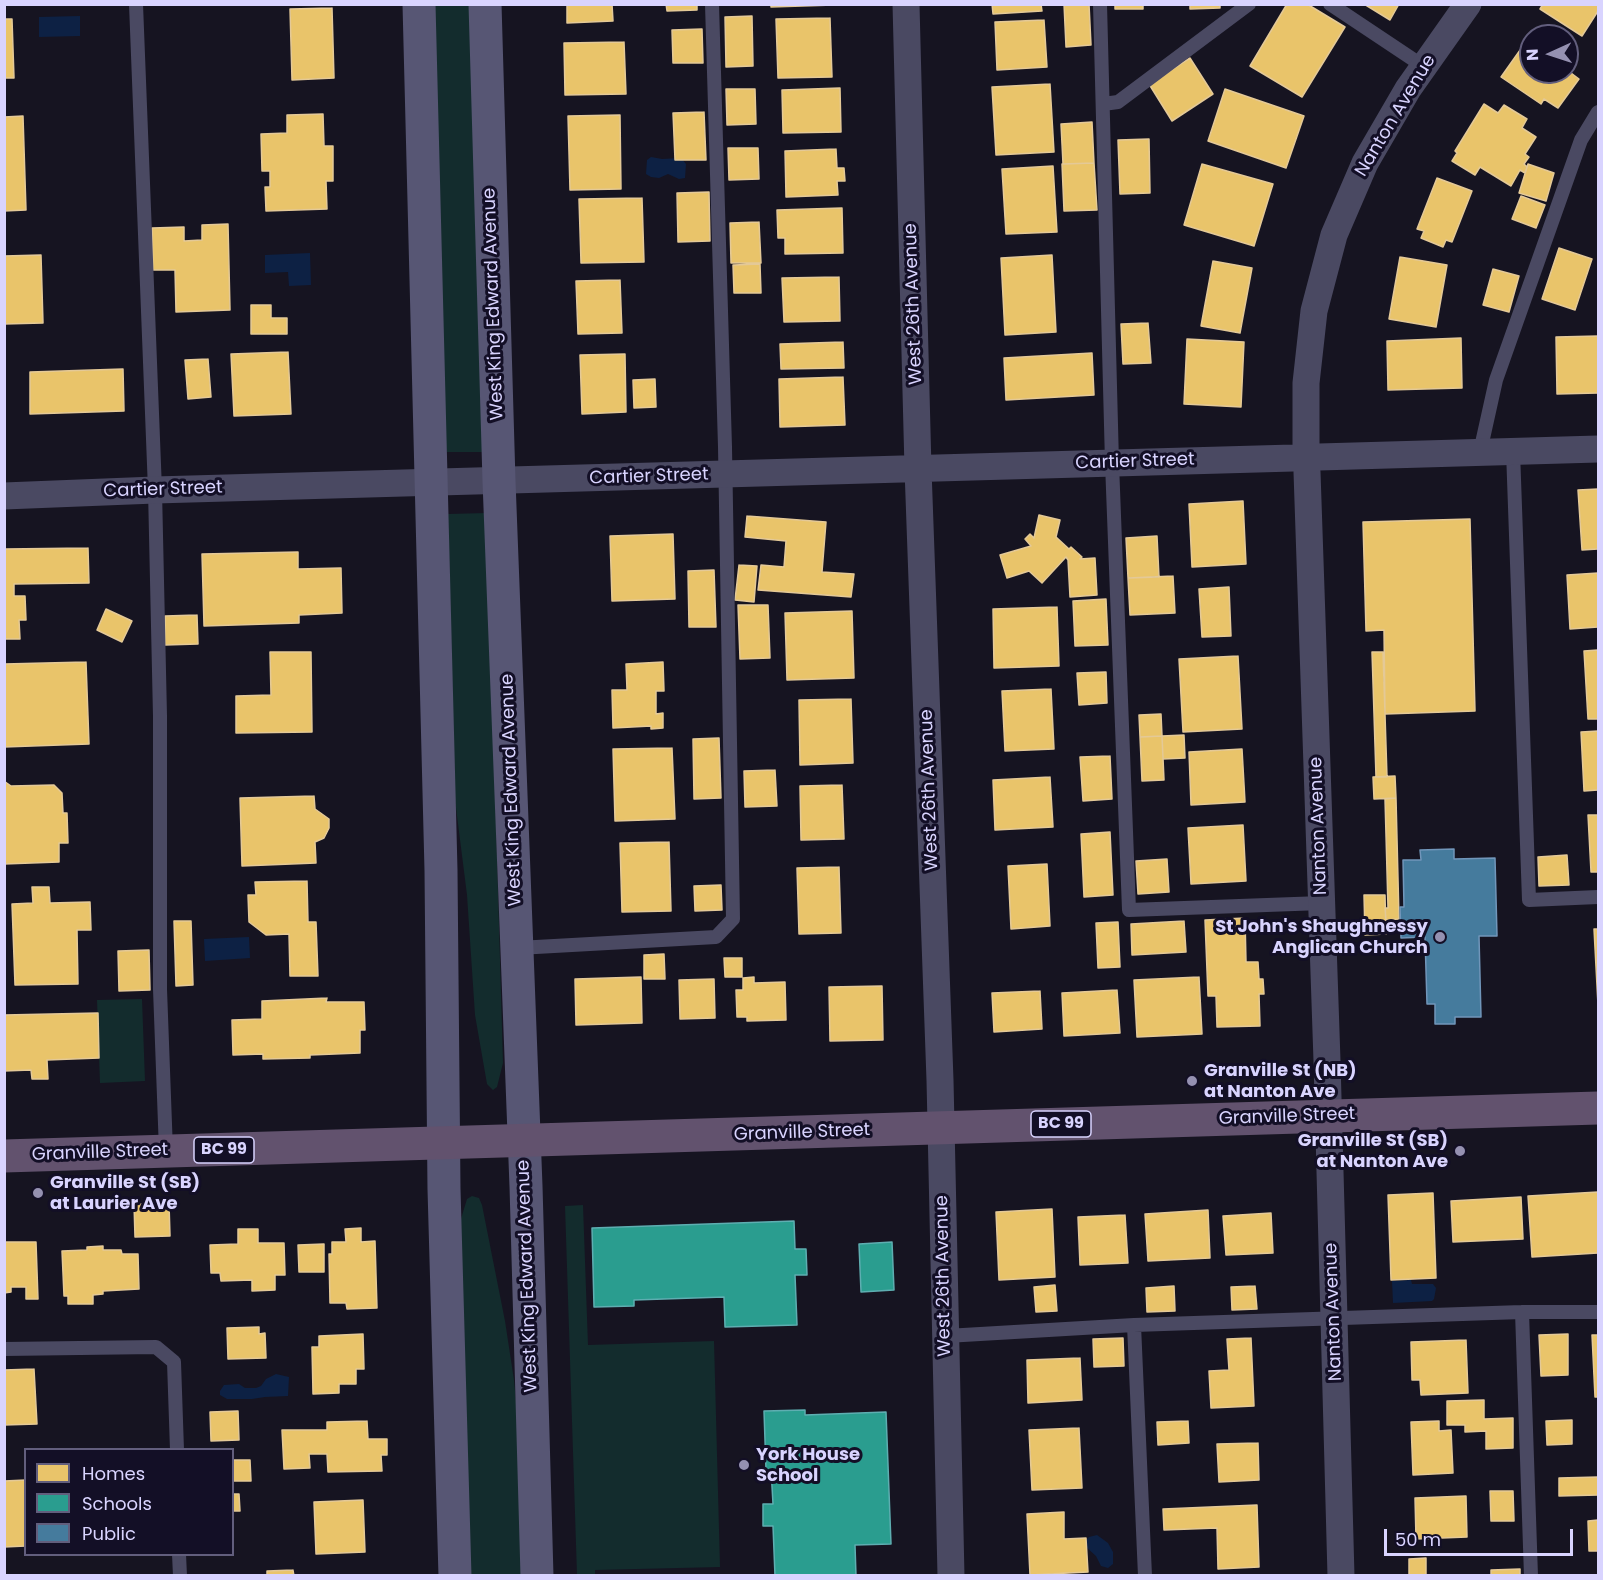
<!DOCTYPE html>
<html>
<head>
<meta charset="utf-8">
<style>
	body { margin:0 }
	#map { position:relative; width:1603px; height:1580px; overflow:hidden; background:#161421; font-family:Poppins,sans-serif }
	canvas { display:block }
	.frame { position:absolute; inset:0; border:6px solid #d9d4ff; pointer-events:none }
	.legend { position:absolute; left:24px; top:1448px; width:210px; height:108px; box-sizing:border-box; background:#130f26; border:2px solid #625e7d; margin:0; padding:8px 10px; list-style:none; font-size:18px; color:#d9d4ff }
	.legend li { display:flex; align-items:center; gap:12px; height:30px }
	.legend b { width:30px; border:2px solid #625e7d }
	.north { position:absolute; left:1519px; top:24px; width:60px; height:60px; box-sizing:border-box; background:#130f26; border:2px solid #625e7d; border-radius:50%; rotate:267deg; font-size:16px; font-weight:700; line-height:24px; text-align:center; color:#d9d4ff }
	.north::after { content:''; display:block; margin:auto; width:21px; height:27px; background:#9591b1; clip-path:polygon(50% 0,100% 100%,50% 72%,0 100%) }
	.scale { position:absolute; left:1384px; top:1529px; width:189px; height:27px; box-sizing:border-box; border:3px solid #d9d4ff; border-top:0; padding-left:8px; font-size:18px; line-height:21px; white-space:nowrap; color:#d9d4ff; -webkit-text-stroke:4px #130f26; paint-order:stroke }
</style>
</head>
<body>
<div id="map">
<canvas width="1603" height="1580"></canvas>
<div class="frame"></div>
<ul class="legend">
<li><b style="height:16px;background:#e9c46a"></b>Homes</li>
<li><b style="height:16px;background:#2a9d8f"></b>Schools</li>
<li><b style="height:16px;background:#457b9d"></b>Public</li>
</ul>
<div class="north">N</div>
<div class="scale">50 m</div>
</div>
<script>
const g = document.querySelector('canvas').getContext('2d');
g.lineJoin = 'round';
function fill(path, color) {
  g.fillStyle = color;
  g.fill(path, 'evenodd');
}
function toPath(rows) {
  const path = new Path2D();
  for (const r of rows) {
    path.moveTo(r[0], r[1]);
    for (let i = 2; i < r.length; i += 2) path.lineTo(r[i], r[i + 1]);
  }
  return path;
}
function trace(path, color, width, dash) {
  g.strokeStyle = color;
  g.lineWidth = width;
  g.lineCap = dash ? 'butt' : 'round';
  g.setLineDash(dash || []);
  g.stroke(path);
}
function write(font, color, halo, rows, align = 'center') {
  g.font = font + ' Poppins,sans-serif';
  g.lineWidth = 6;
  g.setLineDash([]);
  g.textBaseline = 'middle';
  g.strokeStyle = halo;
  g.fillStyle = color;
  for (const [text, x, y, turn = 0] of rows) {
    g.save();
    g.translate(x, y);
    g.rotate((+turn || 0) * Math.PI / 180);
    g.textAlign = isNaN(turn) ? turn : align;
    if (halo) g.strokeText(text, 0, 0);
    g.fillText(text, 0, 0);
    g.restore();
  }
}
fill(toPath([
	[432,5,473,5,484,452,447,452,445,442],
	[487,513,503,1063,497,1087,493,1090,487,1084,475,1015,467,895,455,800,448,514],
	[142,999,145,1081,100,1083,97,1000],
	[472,1196,479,1198,482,1205,505,1321,514,1380,519,1434,524,1575,468,1575,460,1222,467,1199],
	[583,1205,588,1345,714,1341,720,1567,595,1570,595,1575,577,1575,565,1206]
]), '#132c2d');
fill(toPath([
	[80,16,80,36,39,37,39,17],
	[651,157,662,159,681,158,686,164,685,178,679,179,668,174,659,178,651,177,646,174,647,160],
	[310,253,311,285,289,286,288,272,265,273,265,255],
	[249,937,250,958,205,961,204,939],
	[1411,1280,1412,1284,1433,1284,1436,1288,1434,1299,1432,1301,1393,1303,1392,1281],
	[276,1374,289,1377,288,1396,265,1397,252,1399,227,1399,220,1395,220,1391,224,1385,239,1384,245,1388,256,1388,261,1386,266,1379],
	[1097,1535,1108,1543,1113,1552,1113,1564,1108,1568,1101,1566,1096,1556,1086,1547,1086,1540,1089,1537]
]), '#0d2144');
const homes = toPath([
	[567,4,612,4,613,21,567,23,567,4],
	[666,4,697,4,697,10,667,11,666,4],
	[771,4,834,4,834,5,771,7,771,4],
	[992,4,1041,4,1042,11,993,14,992,4],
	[1064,4,1089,4,1091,45,1066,47,1064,4],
	[1115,4,1143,4,1143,9,1115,9,1115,4],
	[1190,4,1220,4,1220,8,1190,9,1190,4],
	[1287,4,1307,4,1345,27,1302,97,1250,66,1287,4],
	[1364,4,1399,4,1390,20,1364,4],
	[1543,4,1598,4,1598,11,1582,36,1540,9,1543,4],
	[332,8,334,78,292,80,290,9,332,8],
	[752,16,753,66,726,67,725,17,752,16],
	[830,18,832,77,778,78,776,19,830,18],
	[4,19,12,19,14,78,4,78,4,19],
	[1044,20,1047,67,997,70,995,22,1044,20],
	[702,29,703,63,673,63,672,30,702,29],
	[1535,29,1545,36,1531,36,1531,72,1567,72,1567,70,1579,79,1558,108,1544,99,1541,104,1501,77,1535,29],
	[624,42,626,94,565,95,564,43,624,42],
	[1190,58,1213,94,1172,121,1149,84,1190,58],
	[1050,84,1054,152,996,155,992,87,1050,84],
	[840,88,841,132,783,133,782,90,840,88],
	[726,89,755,89,756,124,727,125,726,89],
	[1225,89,1304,116,1286,168,1208,141,1225,89],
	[1484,104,1498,113,1504,105,1527,119,1522,128,1536,137,1525,154,1529,157,1524,164,1527,167,1525,173,1520,170,1511,186,1480,167,1475,175,1452,161,1457,153,1455,151,1484,104],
	[704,112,706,160,675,160,673,113,704,112],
	[323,114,324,146,333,146,333,181,326,181,327,209,266,211,265,187,270,187,270,171,262,171,261,134,287,133,287,115,323,114],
	[620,115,621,189,570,190,568,116,620,115],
	[23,116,26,210,4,211,4,117,23,116],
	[1092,122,1094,163,1063,164,1061,124,1092,122],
	[1149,139,1150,193,1120,194,1118,140,1149,139],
	[728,148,758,148,759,179,729,180,728,148],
	[836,149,837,168,844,168,845,181,837,181,838,195,786,197,785,151,836,149],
	[1094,163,1097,210,1064,211,1062,164,1094,163],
	[1202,164,1273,184,1254,246,1184,225,1202,164],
	[1528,164,1554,173,1546,201,1519,193,1528,164],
	[1053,166,1057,232,1006,234,1002,169,1053,166],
	[1437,178,1472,191,1452,242,1446,240,1443,247,1421,238,1424,231,1417,229,1437,178],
	[709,192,710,241,678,242,677,193,709,192],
	[1521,196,1545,205,1536,228,1512,219,1521,196],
	[642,198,644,262,581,263,579,199,642,198],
	[842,208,843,253,785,254,785,238,778,238,777,210,842,208],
	[759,222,761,263,731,263,730,223,759,222],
	[228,224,230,310,176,312,175,270,153,270,152,228,184,227,184,241,202,240,202,225,228,224],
	[1559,248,1592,259,1575,310,1542,299,1559,248],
	[41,255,43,323,4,324,4,256,41,255],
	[1052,255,1056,332,1005,335,1001,258,1052,255],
	[1400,257,1447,265,1436,327,1389,319,1400,257],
	[1213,261,1252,268,1240,333,1201,326,1213,261],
	[760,264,761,293,734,293,733,265,760,264],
	[1493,269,1519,276,1509,312,1483,305,1493,269],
	[839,277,840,321,784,322,782,278,839,277],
	[620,280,622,333,578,334,576,281,620,280],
	[251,305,271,305,271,318,287,318,287,334,251,334,251,305],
	[1148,323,1151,363,1123,364,1121,324,1148,323],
	[1598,336,1598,393,1557,394,1556,337,1598,336],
	[1461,338,1462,388,1388,390,1387,341,1461,338],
	[1187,339,1244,342,1241,407,1184,404,1187,339],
	[843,342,844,368,781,369,780,344,843,342],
	[288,352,291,414,234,416,231,354,288,352],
	[1092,353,1094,395,1006,400,1004,358,1092,353],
	[625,354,626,412,582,414,580,355,625,354],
	[208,359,211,397,188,399,185,360,208,359],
	[123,369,124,411,30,414,30,372,123,369],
	[843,377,845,425,780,427,779,379,843,377],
	[655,379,656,407,634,408,633,380,655,379],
	[1598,489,1598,549,1582,550,1578,490,1598,489],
	[1243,501,1246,564,1192,567,1189,504,1243,501],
	[1039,515,1060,520,1056,537,1069,549,1071,547,1082,557,1080,559,1095,558,1097,595,1070,597,1068,560,1066,557,1042,583,1029,571,1007,578,1000,555,1031,546,1025,539,1030,534,1034,538,1039,515],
	[747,516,826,522,822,572,854,574,851,597,758,590,761,565,784,567,786,541,745,537,747,516],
	[1470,519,1475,711,1385,714,1384,630,1366,631,1363,522,1470,519],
	[673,534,675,599,612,601,610,536,673,534],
	[1157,536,1159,577,1128,578,1126,538,1157,536],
	[88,548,89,583,14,584,14,596,25,596,26,620,19,620,20,639,4,639,4,549,88,548],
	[298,552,298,569,341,568,342,613,299,615,299,623,204,626,202,554,298,552],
	[739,565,757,566,754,602,735,600,739,565],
	[714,570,716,627,689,627,688,571,714,570],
	[1598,573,1598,627,1570,629,1567,575,1598,573],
	[1173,576,1175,613,1130,615,1128,578,1173,576],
	[1229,587,1231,636,1202,637,1199,589,1229,587],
	[1106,599,1108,645,1075,646,1073,601,1106,599],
	[738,605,768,605,770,658,740,659,738,605],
	[1057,607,1059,666,994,668,993,609,1057,607],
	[106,609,132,621,122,642,97,630,106,609],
	[852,611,854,678,787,680,785,613,852,611],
	[197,615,198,644,165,645,165,616,197,615],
	[1598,650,1598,719,1588,719,1584,651,1598,650],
	[270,652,311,652,312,732,236,733,236,696,271,695,270,652],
	[1372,652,1383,652,1387,777,1376,777,1372,652],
	[1238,656,1242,729,1183,732,1179,659,1238,656],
	[86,662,89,744,4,747,4,664,86,662],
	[663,662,664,691,656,691,656,714,663,713,663,728,651,729,651,726,613,728,612,690,627,690,626,664,663,662],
	[1106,672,1107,703,1079,705,1077,673,1106,672],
	[1051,689,1054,749,1005,751,1002,691,1051,689],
	[851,699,853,763,800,765,799,700,851,699],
	[1161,714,1162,736,1140,737,1139,715,1161,714],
	[1598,731,1598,790,1584,791,1581,732,1598,731],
	[1184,735,1185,758,1163,759,1162,736,1184,735],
	[1162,736,1164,780,1142,781,1140,737,1162,736],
	[719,738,721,798,694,799,693,739,719,738],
	[672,748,675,819,615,821,613,749,672,748],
	[1242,749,1245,802,1191,805,1189,752,1242,749],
	[1110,756,1112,799,1083,801,1080,757,1110,756],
	[775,770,777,806,745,807,744,771,775,770],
	[1395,776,1396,798,1374,799,1373,777,1395,776],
	[1050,777,1053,827,995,830,993,780,1050,777],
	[4,781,11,786,54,785,62,793,63,813,67,813,68,843,59,843,59,862,4,864,4,781],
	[842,785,844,839,801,840,800,786,842,785],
	[314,796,315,809,329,819,329,828,324,838,315,842,316,863,242,866,240,798,314,796],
	[1396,798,1399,919,1386,920,1385,908,1388,908,1385,799,1396,798],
	[1588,815,1598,815,1598,872,1591,872,1588,815],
	[1243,825,1246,881,1191,884,1188,828,1243,825],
	[1110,832,1113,895,1084,897,1081,834,1110,832],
	[669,842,671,911,622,912,620,843,669,842],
	[1567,855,1569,885,1539,886,1538,857,1567,855],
	[1167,859,1169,892,1138,894,1136,861,1167,859],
	[1047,864,1050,926,1011,929,1008,866,1047,864],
	[839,867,841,933,799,934,797,868,839,867],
	[307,881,308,922,316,922,318,976,290,976,289,934,266,935,249,922,248,895,256,895,255,882,307,881],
	[721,885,722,910,695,911,694,886,721,885],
	[32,887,49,887,50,903,90,902,91,930,77,930,78,984,15,985,12,904,33,903,32,887],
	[1364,895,1385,895,1386,934,1365,935,1364,895],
	[1245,918,1246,962,1258,962,1259,979,1263,979,1264,994,1259,994,1260,1026,1217,1027,1216,996,1208,996,1205,920,1245,918],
	[174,921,191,921,193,985,176,986,174,921],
	[1184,921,1186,952,1132,955,1131,924,1184,921],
	[1118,922,1120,967,1098,968,1096,923,1118,922],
	[1594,929,1598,929,1598,1005,1594,929],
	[149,950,150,990,119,991,118,951,149,950],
	[664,954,665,979,644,979,644,955,664,954],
	[724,958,742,958,742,977,725,977,724,958],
	[641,977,642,1023,576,1025,575,979,641,977],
	[754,977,754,983,785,982,786,1020,747,1021,747,1017,737,1017,736,990,743,990,743,978,754,977],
	[1199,977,1202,1034,1137,1037,1134,980,1199,977],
	[714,979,715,1018,680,1019,679,980,714,979],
	[882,986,883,1040,830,1041,829,987,882,986],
	[1117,990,1120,1033,1064,1036,1062,993,1117,990],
	[1040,991,1042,1029,994,1032,992,993,1040,991],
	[327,998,326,1002,364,1002,365,1030,360,1030,360,1053,310,1055,310,1058,263,1059,263,1054,233,1055,232,1020,262,1019,262,1001,327,998],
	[98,1013,99,1058,47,1060,48,1079,32,1079,31,1070,4,1071,4,1015,98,1013],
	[1598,1192,1598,1253,1532,1257,1528,1196,1598,1192],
	[1433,1193,1436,1278,1391,1280,1388,1195,1433,1193],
	[1521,1197,1523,1239,1453,1242,1451,1201,1521,1197],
	[169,1203,170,1236,135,1237,134,1204,169,1203],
	[1052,1209,1055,1277,999,1280,996,1212,1052,1209],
	[1208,1210,1210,1258,1148,1261,1145,1214,1208,1210],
	[1271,1213,1273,1253,1226,1255,1223,1216,1271,1213],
	[1125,1215,1128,1263,1080,1265,1078,1217,1125,1215],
	[361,1228,361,1242,375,1241,377,1308,347,1309,346,1303,330,1303,329,1254,332,1254,332,1242,346,1242,345,1229,361,1228],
	[238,1229,258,1229,258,1243,284,1243,285,1275,275,1275,275,1290,252,1291,252,1280,221,1281,220,1273,211,1273,210,1245,238,1244,238,1229],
	[4,1242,36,1242,38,1299,26,1299,26,1287,11,1287,11,1292,4,1293,4,1242],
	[324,1244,324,1272,299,1272,298,1245,324,1244],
	[103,1246,103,1250,121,1250,122,1254,138,1254,139,1289,103,1291,103,1294,93,1295,93,1304,68,1304,68,1296,64,1296,62,1251,87,1250,87,1247,103,1246],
	[1055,1285,1057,1311,1036,1312,1034,1287,1055,1285],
	[1174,1286,1175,1311,1147,1312,1146,1288,1174,1286],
	[1255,1286,1257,1309,1232,1310,1231,1287,1255,1286],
	[259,1327,259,1334,265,1333,266,1358,228,1359,227,1328,259,1327],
	[363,1334,364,1369,356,1369,356,1384,339,1384,339,1393,313,1394,312,1347,319,1347,319,1336,363,1334],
	[1568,1334,1568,1375,1541,1376,1539,1335,1568,1334],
	[1592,1335,1598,1335,1598,1397,1595,1397,1592,1335],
	[1123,1338,1124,1366,1094,1367,1093,1339,1123,1338],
	[1251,1338,1254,1406,1211,1408,1209,1371,1229,1370,1227,1339,1251,1338],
	[1466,1340,1468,1393,1421,1395,1420,1380,1412,1380,1411,1342,1466,1340],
	[1080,1358,1082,1400,1028,1403,1027,1360,1080,1358],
	[34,1369,37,1424,4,1425,4,1370,34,1369],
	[1484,1400,1484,1419,1513,1418,1513,1448,1486,1449,1486,1431,1465,1432,1465,1425,1447,1425,1447,1401,1484,1400],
	[238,1411,239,1440,211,1441,210,1412,238,1411],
	[1572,1420,1572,1444,1547,1445,1546,1421,1572,1420],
	[367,1421,368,1439,387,1439,387,1455,381,1455,382,1471,328,1472,327,1454,309,1454,310,1468,284,1469,282,1430,327,1430,327,1422,367,1421],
	[1188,1421,1189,1443,1158,1445,1157,1422,1188,1421],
	[1439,1421,1439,1431,1451,1430,1453,1473,1413,1475,1411,1422,1439,1421],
	[1079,1428,1082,1488,1032,1490,1029,1430,1079,1428],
	[1258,1443,1259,1480,1219,1482,1217,1444,1258,1443],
	[232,1460,250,1460,251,1481,232,1481,232,1460],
	[1598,1477,1598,1495,1559,1496,1559,1478,1598,1477],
	[26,1480,26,1546,4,1547,4,1481,26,1480],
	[1490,1491,1513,1491,1514,1521,1491,1521,1490,1491],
	[232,1494,239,1494,240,1511,232,1511,232,1494],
	[1466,1496,1467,1537,1416,1539,1415,1498,1466,1496],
	[363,1500,365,1552,316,1554,314,1502,363,1500],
	[1257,1505,1259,1567,1218,1569,1217,1528,1164,1530,1163,1509,1257,1505],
	[1064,1512,1064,1539,1086,1538,1088,1572,1030,1575,1027,1514,1064,1512],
	[1598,1520,1598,1551,1589,1551,1588,1521,1598,1520],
	[1426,1558,1426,1576,1409,1576,1409,1559,1426,1558],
	[1520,1569,1520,1576,1491,1576,1491,1570,1520,1569],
	[293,1570,294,1576,267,1576,267,1571,293,1570]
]);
fill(homes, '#e9c46a');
trace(homes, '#e4c997', 1.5);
const schools = toPath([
	[794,1221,795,1249,806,1249,807,1275,795,1275,797,1325,725,1327,724,1297,634,1300,634,1306,594,1307,592,1228,794,1221],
	[892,1242,894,1290,861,1292,859,1244,892,1242],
	[805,1410,805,1415,886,1412,891,1544,855,1545,856,1576,775,1576,773,1526,763,1526,763,1504,773,1504,771,1469,766,1470,764,1411,805,1410]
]);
fill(schools, '#2a9d8f');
trace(schools, '#5eaeb1', 1.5);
const public = toPath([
	[1454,849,1454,859,1495,858,1497,936,1479,936,1481,1017,1455,1017,1455,1024,1435,1024,1435,1004,1427,1004,1425,937,1401,938,1400,907,1404,907,1403,860,1421,860,1420,850,1454,849]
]);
fill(public, '#457b9d');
trace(public, '#7196ba', 1.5);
trace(toPath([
	[136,4,155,490,160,716,160,989,166,1151],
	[1100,4,1112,463,1129,910,1322,903],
	[1330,4,1423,66],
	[1103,104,1118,102,1249,4],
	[1513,451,1529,900,1598,897],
	[1480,452,1496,380,1581,140,1598,112],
	[518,948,716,937,733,919,725,447,712,4],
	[1522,1312,1531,1576],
	[1134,1325,1145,1576],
	[946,1336,1134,1325,1522,1312,1598,1312],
	[4,1349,156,1347,174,1362,177,1450],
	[179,1554,180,1576]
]), '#4a4962', 14);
trace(toPath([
	[906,4,918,469,940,1080,951,1576],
	[1306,446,1306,383,1314,311,1334,235,1365,163,1408,89,1468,4],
	[1319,457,1598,449],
	[1307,472,1327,1061,1341,1576],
	[4,496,155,490,1293,458]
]), '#4a4962', 27);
trace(toPath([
	[419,4,441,870,444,1189,455,1576],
	[485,4,499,481,526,1186,537,1576]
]), '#575674', 33);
trace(toPath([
	[4,1156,1598,1108]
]), '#62526e', 33);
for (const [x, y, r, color] of [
	[1440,937,6,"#9591b1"],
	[1192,1081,6,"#9591b1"],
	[1460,1151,6,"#9591b1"],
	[38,1193,6,"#9591b1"],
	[744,1465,6,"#9591b1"]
]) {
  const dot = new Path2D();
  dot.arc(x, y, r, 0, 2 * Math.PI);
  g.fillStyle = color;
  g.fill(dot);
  trace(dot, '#130f26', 2);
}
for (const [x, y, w] of [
	[1061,1124,60],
	[224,1150,60]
]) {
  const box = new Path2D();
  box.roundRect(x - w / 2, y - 13, w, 26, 4.5);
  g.fillStyle = '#130f26';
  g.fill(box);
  trace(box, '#d9d4ff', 1.5);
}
write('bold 16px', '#d9d4ff', null, [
	["BC 99",1061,1124],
	["BC 99",224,1150]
]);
write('18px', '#d9d4ff', '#130f26', [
	["Nanton Avenue",1396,116,-59],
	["West King Edward Avenue",494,304,-92],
	["West 26th Avenue",914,304,-92],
	["Cartier Street",1135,462,-2],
	["Cartier Street",649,477,-2],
	["Cartier Street",163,490,-2],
	["West King Edward Avenue",512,790,-92],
	["West 26th Avenue",930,790,-92],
	["Nanton Avenue",1319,826,-92],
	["Granville Street",1287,1117,-2],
	["Granville Street",802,1133,-2],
	["Granville Street",100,1153,-2],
	["West King Edward Avenue",528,1276,-92],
	["West 26th Avenue",944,1276,-91],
	["Nanton Avenue",1334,1312,-92]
]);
write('bold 18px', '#d9d4ff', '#130f26', [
	["St John's Shaughnessy",1428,927,"right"],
	["Anglican Church",1428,948,"right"],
	["Granville St (NB)",1204,1071],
	["at Nanton Ave",1204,1092],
	["Granville St (SB)",1448,1141,"right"],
	["at Nanton Ave",1448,1162,"right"],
	["Granville St (SB)",50,1183],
	["at Laurier Ave",50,1204],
	["York House",756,1455],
	["School",756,1476]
], 'left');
</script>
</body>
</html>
